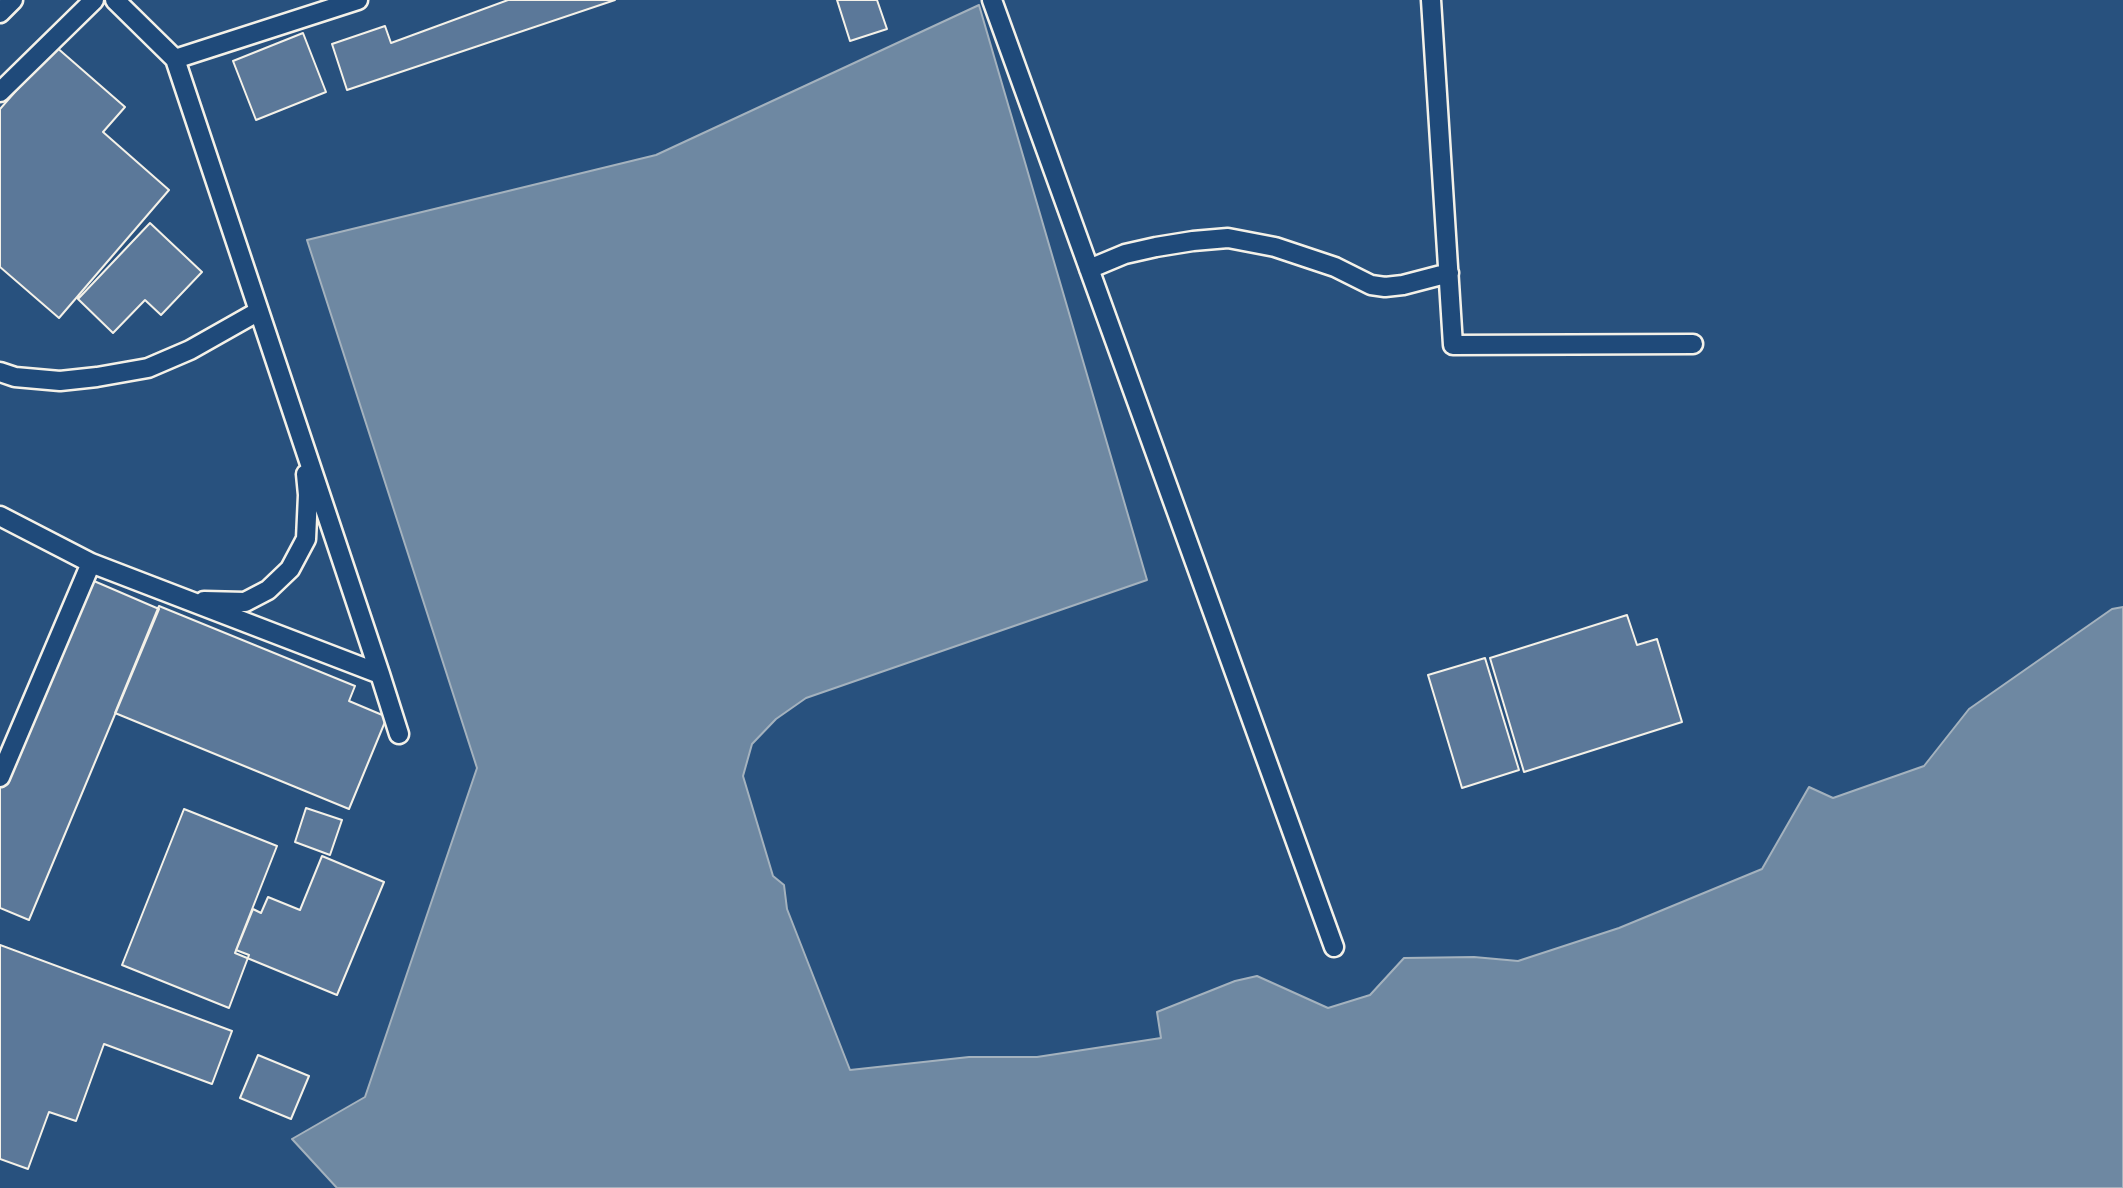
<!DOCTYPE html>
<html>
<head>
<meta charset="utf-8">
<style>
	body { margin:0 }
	canvas { display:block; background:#28517e }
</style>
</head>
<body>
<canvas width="2123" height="1188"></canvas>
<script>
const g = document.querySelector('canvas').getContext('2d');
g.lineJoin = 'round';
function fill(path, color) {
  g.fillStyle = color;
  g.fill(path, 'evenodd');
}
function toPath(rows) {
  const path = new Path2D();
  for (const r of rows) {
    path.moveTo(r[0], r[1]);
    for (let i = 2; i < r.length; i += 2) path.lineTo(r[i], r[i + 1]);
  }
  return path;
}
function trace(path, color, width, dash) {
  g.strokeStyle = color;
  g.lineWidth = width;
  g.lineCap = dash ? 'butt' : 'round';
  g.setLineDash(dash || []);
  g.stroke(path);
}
const water = toPath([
	[979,5,1147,580,806,698,776,719,752,744,743,776,773,876,784,885,787,909,850,1070,969,1057,1037,1057,1161,1038,1157,1012,1235,981,1257,976,1328,1008,1370,995,1404,958,1474,957,1518,961,1619,928,1762,869,1809,787,1833,798,1924,766,1969,709,2112,609,2123,607,2123,1188,337,1188,292,1139,365,1097,477,768,307,240,656,155,979,5]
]);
fill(water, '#6e88a2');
trace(water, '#a4b2be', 2);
const building = toPath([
	[508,0,615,0,347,90,332,44,385,26,391,43,508,0],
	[837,0,877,0,887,29,850,41,837,0],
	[303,33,326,92,256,120,233,61,303,33],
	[55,46,125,107,103,132,169,190,59,318,0,267,0,109,55,46],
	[150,223,202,272,161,315,145,300,113,333,78,299,150,223],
	[87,578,159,609,29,920,0,908,0,788,87,578],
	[159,606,355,686,349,701,387,717,349,809,115,713,159,606],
	[1627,615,1637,645,1657,639,1682,722,1524,772,1490,658,1627,615],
	[1485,658,1519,770,1462,788,1428,675,1485,658],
	[306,808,342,820,330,855,295,842,306,808],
	[184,809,277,846,236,950,249,955,229,1008,122,965,184,809],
	[322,856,384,882,337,995,235,953,253,909,261,913,268,897,300,910,322,856],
	[0,945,232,1031,212,1084,104,1044,76,1121,49,1112,28,1169,0,1159,0,945],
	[258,1055,309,1076,291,1119,240,1098,258,1055]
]);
fill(building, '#5b7899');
trace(building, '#f4f1e8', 2);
const lane = toPath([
	[115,0,175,59,380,674,399,734],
	[992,0,1334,947],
	[1431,0,1453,345,1693,344],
	[0,13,13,0],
	[175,59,358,0],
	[0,92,94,0],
	[1089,269,1125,254,1156,247,1193,241,1228,238,1275,247,1335,267,1371,285,1385,287,1403,285,1449,273],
	[0,372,15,377,60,381,97,377,148,368,190,350,259,311],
	[0,516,91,563,380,674],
	[204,601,245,602,268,590,290,569,306,539,308,495,306,474],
	[0,777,91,563]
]);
trace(lane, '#f4f1e8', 23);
trace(lane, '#1f4a7a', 18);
</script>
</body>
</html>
